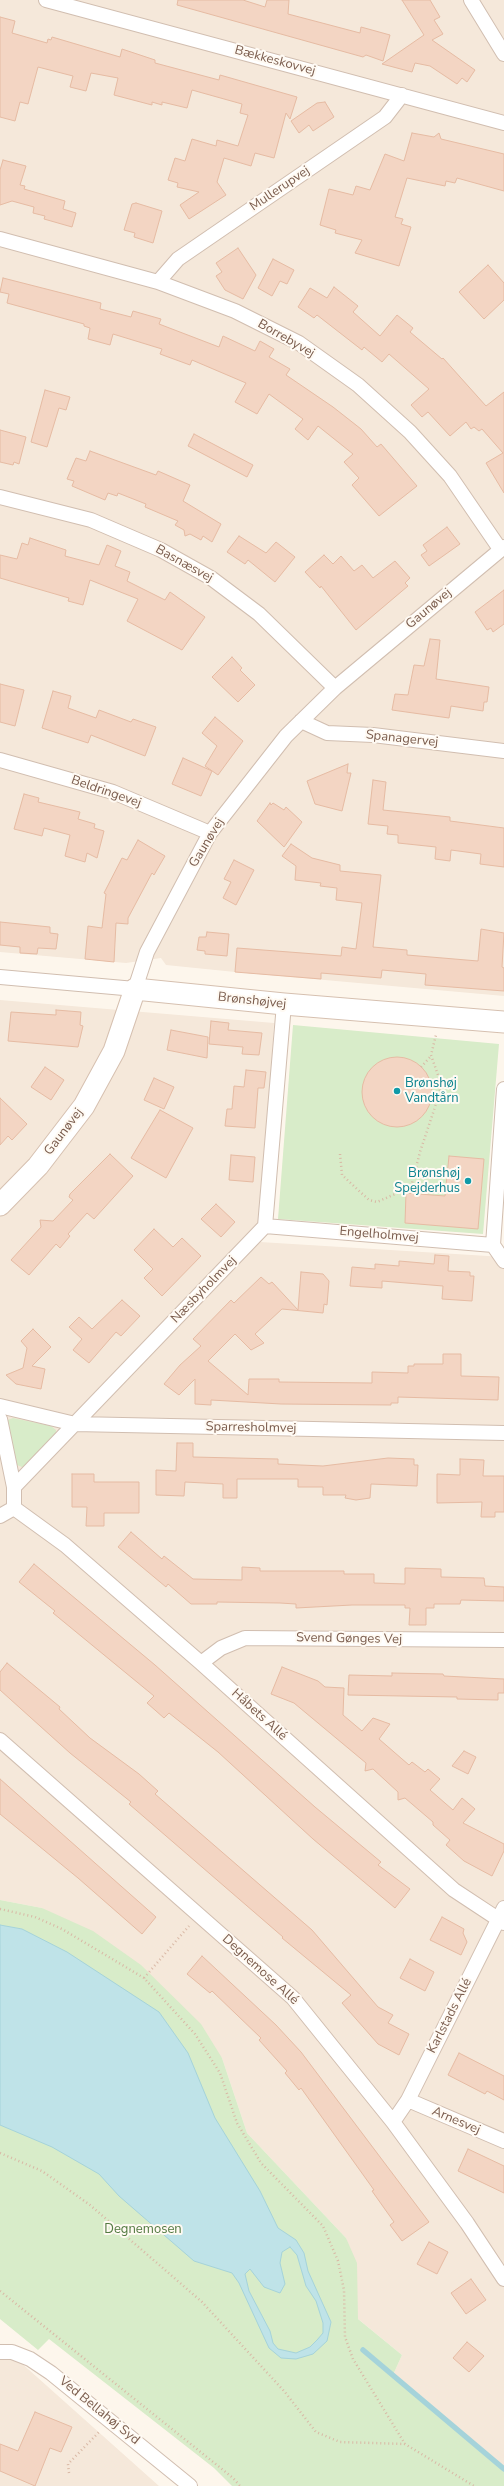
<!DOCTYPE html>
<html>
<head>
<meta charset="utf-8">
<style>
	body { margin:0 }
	canvas { display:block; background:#fdf6ec }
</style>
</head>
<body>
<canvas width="504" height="2486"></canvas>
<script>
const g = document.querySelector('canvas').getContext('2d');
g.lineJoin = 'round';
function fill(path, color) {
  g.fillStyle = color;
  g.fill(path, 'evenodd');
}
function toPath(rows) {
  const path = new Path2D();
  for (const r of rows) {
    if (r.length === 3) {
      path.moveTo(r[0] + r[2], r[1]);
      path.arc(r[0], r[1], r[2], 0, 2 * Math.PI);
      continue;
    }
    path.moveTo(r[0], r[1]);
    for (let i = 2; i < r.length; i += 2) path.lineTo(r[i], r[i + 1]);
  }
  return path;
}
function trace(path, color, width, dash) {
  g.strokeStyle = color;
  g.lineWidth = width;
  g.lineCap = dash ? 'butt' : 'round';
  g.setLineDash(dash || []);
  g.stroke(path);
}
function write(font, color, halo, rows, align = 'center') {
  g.font = font + ' "Nunito Sans",sans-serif';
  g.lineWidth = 4;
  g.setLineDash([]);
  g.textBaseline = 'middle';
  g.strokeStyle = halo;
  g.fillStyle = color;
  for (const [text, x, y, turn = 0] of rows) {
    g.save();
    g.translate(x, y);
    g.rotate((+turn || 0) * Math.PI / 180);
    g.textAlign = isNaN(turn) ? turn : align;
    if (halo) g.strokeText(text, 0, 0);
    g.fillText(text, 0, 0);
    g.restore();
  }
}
fill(toPath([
	[0,0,504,0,504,996,235,972,166,965,161,958,126,963,0,952],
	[0,1000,274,1023,260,1242,504,1257,504,2469,393,2375,402,2355,357,2318,346,2238,247,2133,222,2058,42,1908,0,1900],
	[0,2344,159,2486,0,2486]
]), '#f5e8da');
fill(toPath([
	[293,1025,499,1044,483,1234,278,1219],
	[13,1418,51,1426,56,1430,56,1434,27,1465,22,1467,17,1465,8,1427,8,1420],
	[0,1900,42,1908,93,1931,141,1965,201,2024,222,2058,247,2133,346,2238,357,2263,358,2319,402,2355,393,2375,504,2469,504,2486,232,2486,214,2468,49,2339,38,2350,0,2319]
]), '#d8ecc9');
const water = toPath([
	[0,1925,22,1929,67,1952,159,2012,188,2053,215,2118,260,2191,278,2228,296,2240,304,2253,308,2271,331,2322,327,2341,313,2354,296,2359,281,2358,269,2348,239,2283,232,2273,194,2261,119,2196,99,2174,52,2147,0,2125,0,1925],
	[290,2247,297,2255,306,2286,316,2301,323,2323,323,2333,317,2340,310,2347,296,2353,278,2349,273,2343,270,2331,249,2291,245,2274,250,2269,264,2287,280,2293,285,2284,280,2263,282,2252,290,2247]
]);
fill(water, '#bfe3e8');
trace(water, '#a5d3da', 1);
trace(toPath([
	[363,2350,504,2469]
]), '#a5d3da', 5.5);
const building = toPath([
	[178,0,243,0,265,7,267,0,289,0,288,14,360,33,361,27,390,35,383,61,366,55,363,57,177,5,178,0],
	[402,0,430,0,440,17,434,20,443,34,432,40,475,70,467,82,462,78,457,84,430,66,415,63,412,72,382,64,424,35,402,0],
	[0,17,15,21,12,33,47,43,48,39,51,40,52,37,120,57,122,49,155,60,155,63,219,80,220,75,297,97,290,119,286,113,274,158,255,153,251,166,224,158,217,182,226,195,189,219,180,205,199,192,177,187,178,183,168,180,175,158,185,161,192,139,216,146,217,140,238,146,248,115,240,113,242,104,192,90,187,108,162,102,162,105,152,102,152,105,114,95,118,78,91,73,86,91,70,87,73,76,38,67,28,104,20,102,15,121,0,117,0,17],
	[325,102,334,117,313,131,309,125,299,133,291,121,317,103,325,102],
	[412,133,434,137,439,133,441,139,504,154,504,191,457,178,455,183,446,181,445,186,407,178,395,217,403,219,401,224,411,227,399,266,355,253,362,240,335,233,336,230,320,225,329,189,353,195,356,186,370,190,385,154,404,161,412,133],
	[3,160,26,166,20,185,25,186,24,189,65,201,63,209,76,213,72,227,44,219,45,216,33,213,34,207,12,201,0,205,0,170,3,160],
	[136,203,162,211,153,243,134,237,135,233,124,230,132,204,136,203],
	[238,248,256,275,243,299,225,290,216,276,222,272,216,263,238,248],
	[273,259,294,270,287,284,280,281,272,296,258,288,273,259],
	[488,265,504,283,504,300,484,319,459,292,488,265],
	[3,278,101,303,100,309,131,317,133,311,161,319,159,324,219,347,223,336,255,351,260,341,274,349,269,357,290,369,286,375,333,407,361,429,377,447,381,444,417,486,379,516,352,485,359,478,344,462,353,454,318,426,308,440,295,429,303,419,269,394,257,414,235,402,246,383,192,360,190,365,160,354,162,349,113,334,110,345,88,339,90,328,84,326,84,324,7,303,9,294,0,292,3,278],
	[334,287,358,306,353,312,380,336,397,315,413,328,410,332,442,359,443,358,486,406,504,392,504,493,486,463,503,453,482,429,479,431,474,427,471,429,466,422,450,436,428,412,422,417,411,405,429,389,389,354,382,362,364,347,362,350,317,315,314,318,298,307,310,288,327,298,334,287],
	[45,390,70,397,66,410,59,408,47,447,31,442,45,390],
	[0,430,26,437,19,464,14,462,13,465,0,462,0,430],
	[194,434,253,465,247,477,188,446,194,434],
	[90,451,156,475,158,471,190,485,183,501,221,524,212,542,203,536,201,540,190,534,185,536,184,530,175,525,178,521,145,507,146,504,118,493,117,496,108,493,105,500,72,486,74,481,67,479,76,458,86,461,90,451],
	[447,527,460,544,429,566,421,555,427,551,423,545,447,527],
	[239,536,266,553,276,542,295,557,275,582,248,560,245,564,227,552,239,536],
	[30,538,66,550,65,556,99,565,107,545,121,551,115,566,130,572,127,581,165,600,170,592,205,617,182,650,127,621,138,599,90,580,83,605,68,601,69,598,0,578,0,555,17,559,22,543,28,545,30,538],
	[324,555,333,564,341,556,354,571,362,565,373,578,395,561,410,578,405,583,408,586,356,630,321,586,320,588,305,572,324,555],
	[504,590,504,624,493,632,491,628,487,630,475,612,504,590],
	[430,639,440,640,436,679,489,687,487,702,484,702,483,711,451,706,449,718,392,710,395,694,408,695,414,665,424,666,430,639],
	[232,657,242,668,240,670,255,685,238,702,212,677,232,657],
	[0,684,24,690,15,726,0,722,0,684],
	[53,691,71,696,68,708,96,718,99,710,131,722,133,719,156,727,145,756,91,735,88,743,42,728,53,691],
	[215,717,243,741,218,775,205,766,217,746,202,733,215,717],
	[183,758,212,771,201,796,172,784,183,758],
	[348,764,347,773,351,773,342,811,315,804,307,781,348,764],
	[373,780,386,782,383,810,450,817,450,821,504,828,504,867,480,864,481,854,451,850,450,861,435,859,436,847,398,843,398,835,387,834,388,826,368,824,373,780],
	[24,794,39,798,38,802,80,812,78,819,95,824,94,828,104,831,97,858,87,853,85,862,65,856,70,835,44,828,42,836,14,829,24,794],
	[270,803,271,805,273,803,284,810,286,807,302,822,284,847,257,821,270,803],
	[138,840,165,856,154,875,152,873,128,918,128,924,116,923,114,962,85,959,88,926,102,928,106,894,104,893,122,858,127,860,138,840],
	[291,844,312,858,340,865,340,871,381,875,373,947,407,950,407,955,478,961,481,929,504,933,502,967,504,968,504,991,425,985,426,974,382,970,381,978,321,973,321,979,235,972,237,948,341,956,342,947,356,949,362,903,336,900,337,888,320,886,321,883,295,880,296,866,282,856,291,844],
	[234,860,254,870,236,905,223,898,231,882,224,879,234,860],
	[0,922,50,927,50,933,58,934,56,949,38,948,37,954,20,953,20,947,0,945,0,922],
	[207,932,229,934,227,956,205,954,205,951,197,950,199,937,206,937,207,932],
	[56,1010,81,1012,80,1025,83,1026,78,1047,8,1041,11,1012,56,1015,56,1010],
	[211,1021,229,1023,228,1030,262,1033,259,1055,242,1054,243,1047,209,1044,211,1021],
	[171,1030,208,1037,207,1058,167,1050,171,1030],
	[397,1092,35],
	[45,1067,64,1080,51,1100,31,1087,45,1067],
	[246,1070,266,1072,264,1088,258,1088,255,1128,225,1126,227,1109,232,1109,234,1086,244,1087,246,1070],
	[154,1078,174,1087,164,1109,144,1100,154,1078],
	[0,1098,27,1124,12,1140,8,1136,0,1145,0,1098],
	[160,1110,193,1128,166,1178,131,1158,160,1110],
	[110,1154,133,1176,94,1219,87,1213,68,1234,70,1236,60,1248,56,1244,29,1275,11,1260,41,1227,40,1220,53,1221,73,1200,69,1197,70,1194,110,1154],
	[231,1155,255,1157,253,1182,229,1180,231,1155],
	[449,1156,484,1159,478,1229,405,1223,406,1193,445,1196,449,1156],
	[216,1204,235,1222,221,1237,201,1219,216,1204],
	[154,1229,173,1247,182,1238,201,1256,162,1296,144,1278,153,1269,134,1250,154,1229],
	[435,1255,449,1256,448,1271,470,1272,470,1276,474,1276,472,1301,442,1299,443,1286,382,1281,382,1288,350,1286,352,1267,375,1269,375,1264,399,1266,399,1261,434,1264,435,1255],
	[301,1272,323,1274,329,1281,327,1305,324,1304,323,1313,282,1309,255,1334,264,1343,251,1350,235,1334,208,1361,248,1395,249,1379,279,1379,279,1382,372,1383,372,1372,408,1373,408,1366,414,1366,414,1364,443,1364,443,1354,461,1354,461,1376,499,1377,498,1400,398,1397,398,1403,391,1403,391,1405,281,1404,211,1400,211,1405,195,1404,195,1379,179,1395,164,1384,180,1365,201,1346,193,1339,231,1300,234,1303,261,1277,269,1284,272,1282,298,1310,301,1272],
	[122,1300,140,1316,121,1336,116,1332,89,1363,73,1350,82,1339,69,1327,79,1317,92,1329,122,1300],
	[33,1329,51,1347,32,1366,45,1369,41,1389,16,1384,6,1375,23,1368,27,1348,21,1341,33,1329],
	[177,1443,193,1443,193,1457,278,1459,278,1464,323,1466,388,1458,414,1459,414,1465,418,1465,417,1486,371,1484,370,1498,356,1500,345,1498,346,1495,323,1495,323,1487,298,1487,298,1479,237,1479,237,1498,223,1498,223,1484,185,1482,184,1496,156,1495,156,1470,176,1471,177,1443],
	[460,1459,484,1460,483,1476,504,1476,504,1512,495,1512,495,1517,481,1517,482,1502,437,1503,437,1474,460,1475,460,1459],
	[72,1474,94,1474,94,1482,139,1482,139,1513,104,1513,104,1526,86,1526,87,1507,72,1507,72,1474],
	[131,1532,162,1559,164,1556,193,1579,242,1580,242,1567,260,1568,260,1571,344,1571,344,1574,374,1574,374,1583,405,1584,405,1568,441,1569,441,1577,484,1578,485,1586,504,1587,504,1601,461,1600,460,1604,434,1604,434,1608,426,1608,426,1625,409,1625,410,1608,405,1608,405,1605,352,1605,296,1608,296,1604,280,1603,217,1602,217,1604,191,1604,168,1584,166,1587,118,1547,131,1532],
	[34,1564,155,1665,315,1807,381,1862,378,1865,410,1889,395,1908,313,1839,218,1752,169,1713,164,1718,147,1703,154,1696,53,1613,55,1611,19,1582,34,1564],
	[7,1663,60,1707,59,1709,90,1738,139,1774,158,1791,155,1794,312,1930,378,2007,393,2015,388,2023,409,2034,399,2055,378,2044,342,2003,351,1995,282,1938,283,1937,129,1804,131,1802,70,1753,0,1690,0,1672,7,1663],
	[282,1667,318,1681,325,1687,344,1688,343,1715,362,1731,373,1718,390,1724,379,1739,409,1765,412,1762,425,1772,428,1769,440,1779,430,1790,453,1810,462,1798,475,1809,463,1823,504,1844,504,1851,492,1876,464,1861,446,1845,450,1840,433,1825,433,1822,405,1798,398,1800,398,1792,373,1769,365,1771,366,1763,294,1703,271,1694,282,1667],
	[392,1673,443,1674,444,1676,504,1679,504,1693,498,1693,498,1700,457,1699,457,1697,348,1695,349,1675,392,1676,392,1673],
	[464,1751,476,1757,468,1774,452,1766,464,1751],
	[0,1779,156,1917,142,1934,78,1878,0,1814,0,1779],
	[442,1917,464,1929,463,1933,467,1942,461,1955,430,1940,442,1917],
	[202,1956,276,2025,301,2052,429,2222,402,2241,390,2225,394,2222,372,2191,374,2190,301,2088,299,2090,285,2073,287,2071,259,2040,261,2038,212,1991,210,1993,187,1974,202,1956],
	[410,1959,434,1972,425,1991,400,1978,410,1959],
	[459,2053,504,2076,504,2100,487,2091,485,2094,448,2075,459,2053],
	[468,2149,504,2166,504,2193,458,2171,468,2149],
	[429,2242,448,2252,437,2274,417,2264,429,2242],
	[471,2279,486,2300,466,2314,451,2293,471,2279],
	[467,2342,484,2356,469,2372,453,2358,467,2342],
	[35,2412,72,2427,61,2452,50,2448,35,2486,0,2471,0,2444,18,2451,35,2412]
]);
fill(building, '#f3d5c3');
trace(building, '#e6bba3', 1);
const street = toPath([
	[46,0,504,123],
	[471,0,504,54],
	[0,239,158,282,235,311,299,343,358,385,410,432,450,476,500,549],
	[158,282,178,259,385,117,402,95],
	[0,497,91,520,161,550,211,578,259,614,335,688],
	[301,721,327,733,373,735,504,751],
	[0,760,113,792,210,833],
	[0,977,135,989,147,952,210,833,286,736,335,688,504,547],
	[504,1089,493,1245,504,1261],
	[265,1226,493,1245],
	[0,1406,75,1424,504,1433],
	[0,1419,14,1487],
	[14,1508,65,1545,201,1663,454,1890,504,1923],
	[0,1516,14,1508,14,1487,265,1226,284,1004],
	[201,1663,221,1648,245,1638,504,1640],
	[0,1740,293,1998,393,2122,467,2223,504,2279],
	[408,2100,504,2141],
	[393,2122,408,2100,504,1908],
	[0,2352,12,2352,30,2359,51,2373,190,2486]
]);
const secondary = toPath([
	[0,1205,38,1166,84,1106,114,1051,135,989,284,1004,504,1022]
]);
trace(street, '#d1beb0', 16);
trace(secondary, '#d6c0b0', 23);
trace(toPath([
	[421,1067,431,1056],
	[340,1154,342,1175,369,1200,377,1202,411,1187,420,1152,440,1092,439,1078,431,1055,436,1035],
	[0,1909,35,1917,62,1929,144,1978,195,2034,220,2073,237,2123,261,2163,323,2226,338,2261,344,2290,345,2337,353,2359,405,2444],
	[144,1978,189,1926],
	[0,2153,42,2171,90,2205,202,2302,284,2391,316,2432,340,2442,405,2444,474,2486],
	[0,2291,233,2478,240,2486],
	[69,2473,68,2464,99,2432]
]), '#d9b8a5', 2.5, [1, 3]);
trace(street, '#fff', 14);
trace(secondary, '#fff', 21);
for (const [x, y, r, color] of [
	[397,1091,4,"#0f9aa8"],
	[468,1181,4,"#0f9aa8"]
]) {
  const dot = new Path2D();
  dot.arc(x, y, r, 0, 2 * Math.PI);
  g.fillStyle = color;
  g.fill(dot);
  trace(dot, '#fffaf3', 1.5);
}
write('13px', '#7a5c4d', '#fffaf3', [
	["Bækkeskovvej",275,61,15],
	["Mullerupvej",280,189,-34],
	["Borrebyvej",286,339,30],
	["Basnæsvej",184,564,29],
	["Gaunøvej",429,609,-40],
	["Spanagervej",402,739,6],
	["Beldringevej",106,792,19],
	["Gaunøvej",207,843,-59],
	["Brønshøjvej",252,1001,6],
	["Gaunøvej",64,1132,-53],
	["Engelholmvej",379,1235,5],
	["Næsbyholmvej",204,1290,-46],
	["Sparresholmvej",251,1428,1],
	["Svend Gønges Vej",349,1639,1],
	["Håbets Allé",259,1715,42],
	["Degnemose Allé",260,1970,42],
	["Karlstads Allé",450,2016,-63],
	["Arnesvej",456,2121,23],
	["Ved Bellahøj Syd",99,2411,39]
]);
write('13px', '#0d838f', '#fffaf3', [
	["Brønshøj",405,1084],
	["Vandtårn",405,1099],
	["Brønshøj",460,1174,"right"],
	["Spejderhus",460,1189,"right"]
], 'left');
write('13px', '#537a41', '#fffaf3', [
	["Degnemosen",143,2230]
]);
</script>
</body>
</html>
